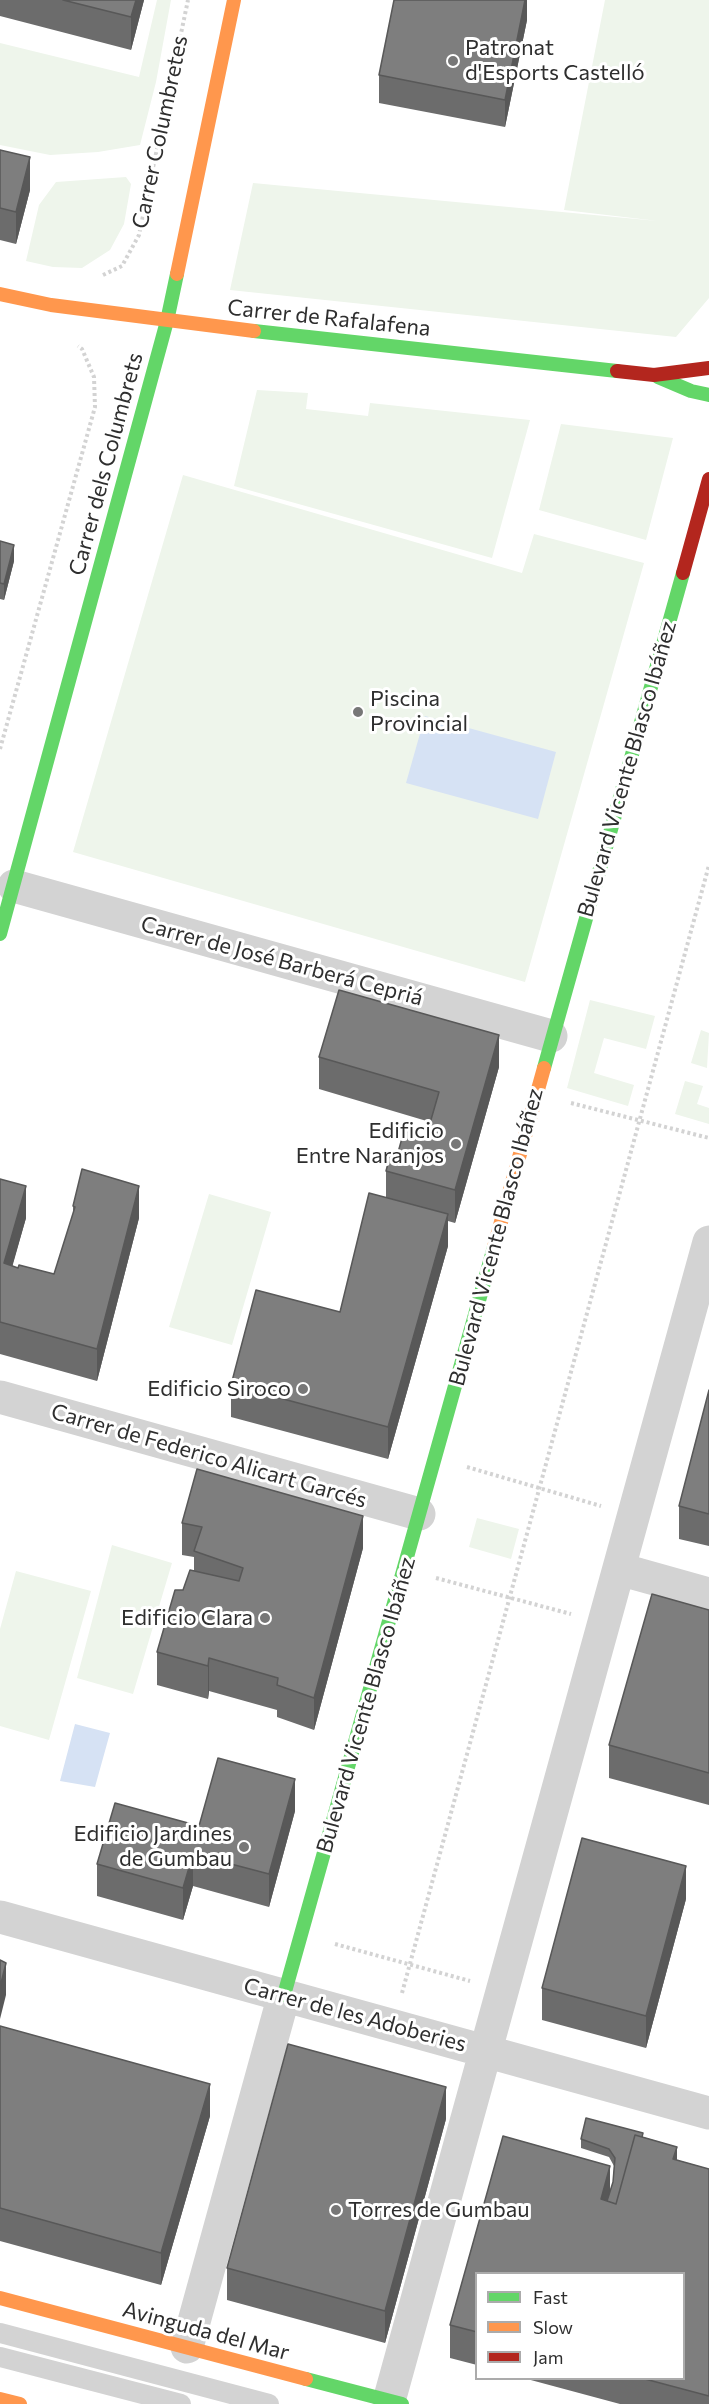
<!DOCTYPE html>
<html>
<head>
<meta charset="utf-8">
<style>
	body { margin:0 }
	#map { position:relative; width:709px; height:2404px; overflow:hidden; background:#fff; font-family:Commissioner,sans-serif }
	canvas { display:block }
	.legend { position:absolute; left:475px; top:2272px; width:210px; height:108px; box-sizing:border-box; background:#fff; border:2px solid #ababab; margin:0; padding:8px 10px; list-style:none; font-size:18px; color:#2e2e2e }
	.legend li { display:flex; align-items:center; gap:12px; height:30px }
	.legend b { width:30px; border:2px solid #ababab }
</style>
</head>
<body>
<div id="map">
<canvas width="709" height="2404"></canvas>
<ul class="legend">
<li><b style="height:8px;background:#63d668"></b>Fast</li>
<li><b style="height:8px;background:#ff974d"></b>Slow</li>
<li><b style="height:8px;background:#b3261e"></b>Jam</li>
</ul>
</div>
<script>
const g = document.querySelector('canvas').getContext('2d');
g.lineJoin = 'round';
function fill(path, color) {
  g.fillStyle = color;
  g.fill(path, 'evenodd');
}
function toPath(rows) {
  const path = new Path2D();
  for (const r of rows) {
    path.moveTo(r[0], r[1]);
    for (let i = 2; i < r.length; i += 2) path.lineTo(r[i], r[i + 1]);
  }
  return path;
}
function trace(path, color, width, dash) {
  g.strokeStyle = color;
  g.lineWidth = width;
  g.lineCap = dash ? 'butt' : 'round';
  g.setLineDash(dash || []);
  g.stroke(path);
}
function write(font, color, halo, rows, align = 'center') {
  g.font = font + ' Commissioner,sans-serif';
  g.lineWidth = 6;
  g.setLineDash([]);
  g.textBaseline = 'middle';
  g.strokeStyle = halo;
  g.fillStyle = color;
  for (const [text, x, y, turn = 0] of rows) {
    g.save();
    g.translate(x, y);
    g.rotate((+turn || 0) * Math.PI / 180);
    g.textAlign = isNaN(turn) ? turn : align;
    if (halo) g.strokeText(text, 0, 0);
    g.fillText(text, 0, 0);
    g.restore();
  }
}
fill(toPath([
	[157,0,171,0,156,82,140,145,98,152,50,155,0,145,0,43,139,77],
	[605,0,709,0,709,298,676,337,230,290,253,183,658,221,564,210],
	[126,177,131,184,124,224,110,250,82,268,53,267,26,261,39,205,56,182],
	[257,390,308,393,306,409,368,416,370,403,530,420,492,558,234,486],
	[561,424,673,438,646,540,539,510],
	[183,475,522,573,534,534,644,563,525,982,73,852],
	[590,1000,655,1016,646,1049,604,1038,594,1073,634,1085,628,1106,567,1088],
	[701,1030,709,1033,707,1068,691,1063],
	[685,1081,703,1086,697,1104,709,1108,709,1124,675,1114],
	[209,1194,271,1212,232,1345,169,1327],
	[477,1518,519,1529,511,1559,469,1547],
	[112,1545,172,1563,133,1694,77,1678],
	[16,1571,91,1591,49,1740,0,1726,0,1629]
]), '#eef5eb');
fill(toPath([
	[425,716,556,752,538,819,406,783],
	[75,1724,110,1733,95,1787,60,1781]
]), '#d6e2f4');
trace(toPath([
	[103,275,122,266,139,235,188,0],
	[0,749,95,407,94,377,82,349,78,346],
	[571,1103,709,1138],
	[467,1467,601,1506],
	[436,1578,571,1614],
	[335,1944,470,1981],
	[402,1993,709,865]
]), '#d3d3d3', 4, [3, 3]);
trace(toPath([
	[0,2333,269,2404],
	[0,2357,181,2404]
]), '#d3d3d3', 20);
trace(toPath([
	[14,886,551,1036],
	[0,1397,419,1514],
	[619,1569,709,1594],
	[0,1917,709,2113],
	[187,2347,284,1995],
	[389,2401,709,1242]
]), '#d3d3d3', 33);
trace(toPath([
	[254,331,617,371],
	[658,377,691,391,709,395],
	[0,934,167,321,177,274],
	[544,1068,683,573],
	[284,1995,494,1247],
	[306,2379,402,2404]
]), '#63d668', 14);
trace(toPath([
	[177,274,234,0],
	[0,294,51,305,254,331],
	[494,1247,544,1068],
	[0,2298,306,2379],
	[0,2399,20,2404]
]), '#ff974d', 14);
trace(toPath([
	[617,371,654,375,709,368],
	[683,573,709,479]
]), '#b3261e', 14);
fill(toPath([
	[0,0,144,0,131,50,0,16],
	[527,0,527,20,505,127,379,103,379,75],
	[0,150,30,190,16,244,0,240],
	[0,541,14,561,4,600,0,599],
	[319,1057,499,1067,455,1223,448,1221,448,1246,388,1459,231,1417,231,1385,340,1312,386,1198,386,1171,397,1156,426,1137,430,1122,319,1089],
	[0,1179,26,1218,12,1266,18,1268,54,1274,73,1216,73,1206,139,1218,97,1381,0,1354],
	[709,1390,709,1546,679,1539,679,1506],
	[182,1523,363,1548,314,1730,277,1717,277,1710,209,1691,208,1699,157,1685,157,1652,183,1590,194,1570,194,1557,182,1555],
	[709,1610,709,1805,609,1778,609,1745],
	[295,1811,269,1907,193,1886,183,1920,97,1896,97,1864,199,1826],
	[686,1899,646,2048,542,2020,542,1988],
	[0,2026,210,2116,161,2285,0,2241],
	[586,2118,643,2133,643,2137,677,2147,677,2160,709,2169,709,2404,620,2404,527,2379,684,2379,684,2274,477,2274,477,2365,450,2358,450,2325,503,2136,610,2166,610,2192,613,2182,614,2166,609,2157,581,2148,581,2139],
	[446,2119,385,2343,227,2300,227,2268]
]), '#6c6c6c');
fill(toPath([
	[136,0,144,0,131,50,131,17],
	[525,0,527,0,527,20,505,127,505,100],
	[30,157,30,190,16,244,16,212],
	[14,545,14,561,4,600,4,584],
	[499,1035,499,1067,455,1223,455,1190],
	[26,1186,26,1218,4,1296,4,1263],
	[139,1186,139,1218,97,1381,97,1349],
	[448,1214,448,1246,388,1459,388,1427],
	[363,1516,363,1548,314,1730,314,1698],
	[209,1658,209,1691,208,1699,208,1666],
	[295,1779,295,1811,269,1907,269,1874],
	[193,1854,193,1886,183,1920,183,1888],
	[686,1866,686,1899,646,2048,646,2016],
	[6,1963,6,1995,0,2019,0,1987],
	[210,2084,210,2116,161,2285,161,2253],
	[446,2087,446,2119,385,2343,385,2311],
	[677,2147,677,2179,673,2159],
	[610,2166,610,2198,603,2224,601,2199]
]), '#585858');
const building = toPath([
	[63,0,136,0,131,17,63,0],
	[394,0,525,0,505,100,379,75,394,0],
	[0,150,30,157,16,212,0,208,0,150],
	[0,541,14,545,4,584,0,583,0,541],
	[339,990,499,1035,455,1190,386,1171,391,1152,397,1156,404,1131,426,1137,439,1092,319,1057,339,990],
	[82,1169,139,1186,97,1349,0,1322,0,1179,26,1186,4,1263,18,1268,19,1265,54,1274,75,1207,73,1206,82,1169],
	[369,1193,448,1214,388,1427,231,1385,256,1290,340,1312,369,1193],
	[709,1390,709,1514,679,1506,709,1390],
	[197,1469,363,1516,314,1698,277,1685,278,1678,209,1658,208,1666,157,1652,175,1590,183,1590,190,1570,239,1581,243,1568,194,1551,202,1527,182,1523,197,1469],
	[652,1594,709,1610,709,1773,609,1745,652,1594],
	[218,1758,295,1779,269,1874,193,1854,183,1888,97,1864,115,1803,199,1826,218,1758],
	[582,1838,686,1866,646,2016,542,1988,582,1838],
	[0,1960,6,1963,0,1987,0,1960],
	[0,2026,210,2084,161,2253,0,2208,0,2026],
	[288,2044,446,2087,385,2311,227,2268,288,2044],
	[586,2118,643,2133,642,2137,635,2135,616,2204,607,2201,613,2182,615,2158,609,2149,581,2139,586,2118],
	[635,2135,677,2147,673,2159,709,2169,709,2396,645,2379,684,2379,684,2274,477,2274,477,2332,450,2325,503,2136,610,2166,601,2199,616,2204,635,2135]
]);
fill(building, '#7e7e7e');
trace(building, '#585858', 1.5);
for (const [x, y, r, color] of [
	[453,61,6,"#777"],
	[358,712,6,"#777"],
	[456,1144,6,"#777"],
	[303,1389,6,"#777"],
	[265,1618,6,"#777"],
	[244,1847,6,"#777"],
	[336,2210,6,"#777"]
]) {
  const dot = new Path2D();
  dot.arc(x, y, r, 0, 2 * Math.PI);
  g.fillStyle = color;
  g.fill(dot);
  trace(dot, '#fff', 2);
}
write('22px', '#2e2e2e', '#fff', [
	["Patronat",465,48,"left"],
	["d'Esports Castelló",465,73,"left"],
	["Piscina",370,699,"left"],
	["Provincial",370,724,"left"],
	["Edificio",444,1131],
	["Entre Naranjos",444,1156],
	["Edificio Siroco",291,1389],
	["Edificio Clara",253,1618],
	["Edificio Jardines",232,1834],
	["de Gumbau",232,1859],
	["Torres de Gumbau",348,2210,"left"]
], 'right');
write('22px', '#2e2e2e', '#fff', [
	["Carrer Columbretes",160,132,-78],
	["Carrer de Rafalafena",329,318,6],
	["Carrer dels Columbrets",106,464,-75],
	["Bulevard Vicente Blasco Ibáñez",627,769,-74],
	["Carrer de José Barberá Cepriá",282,961,15],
	["Bulevard Vicente Blasco Ibáñez",496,1237,-75],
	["Carrer de Federico Alicart Garcés",209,1456,16],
	["Bulevard Vicente Blasco Ibáñez",366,1705,-74],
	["Carrer de les Adoberies",355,2015,15],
	["Avinguda del Mar",206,2331,15]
]);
</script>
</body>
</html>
